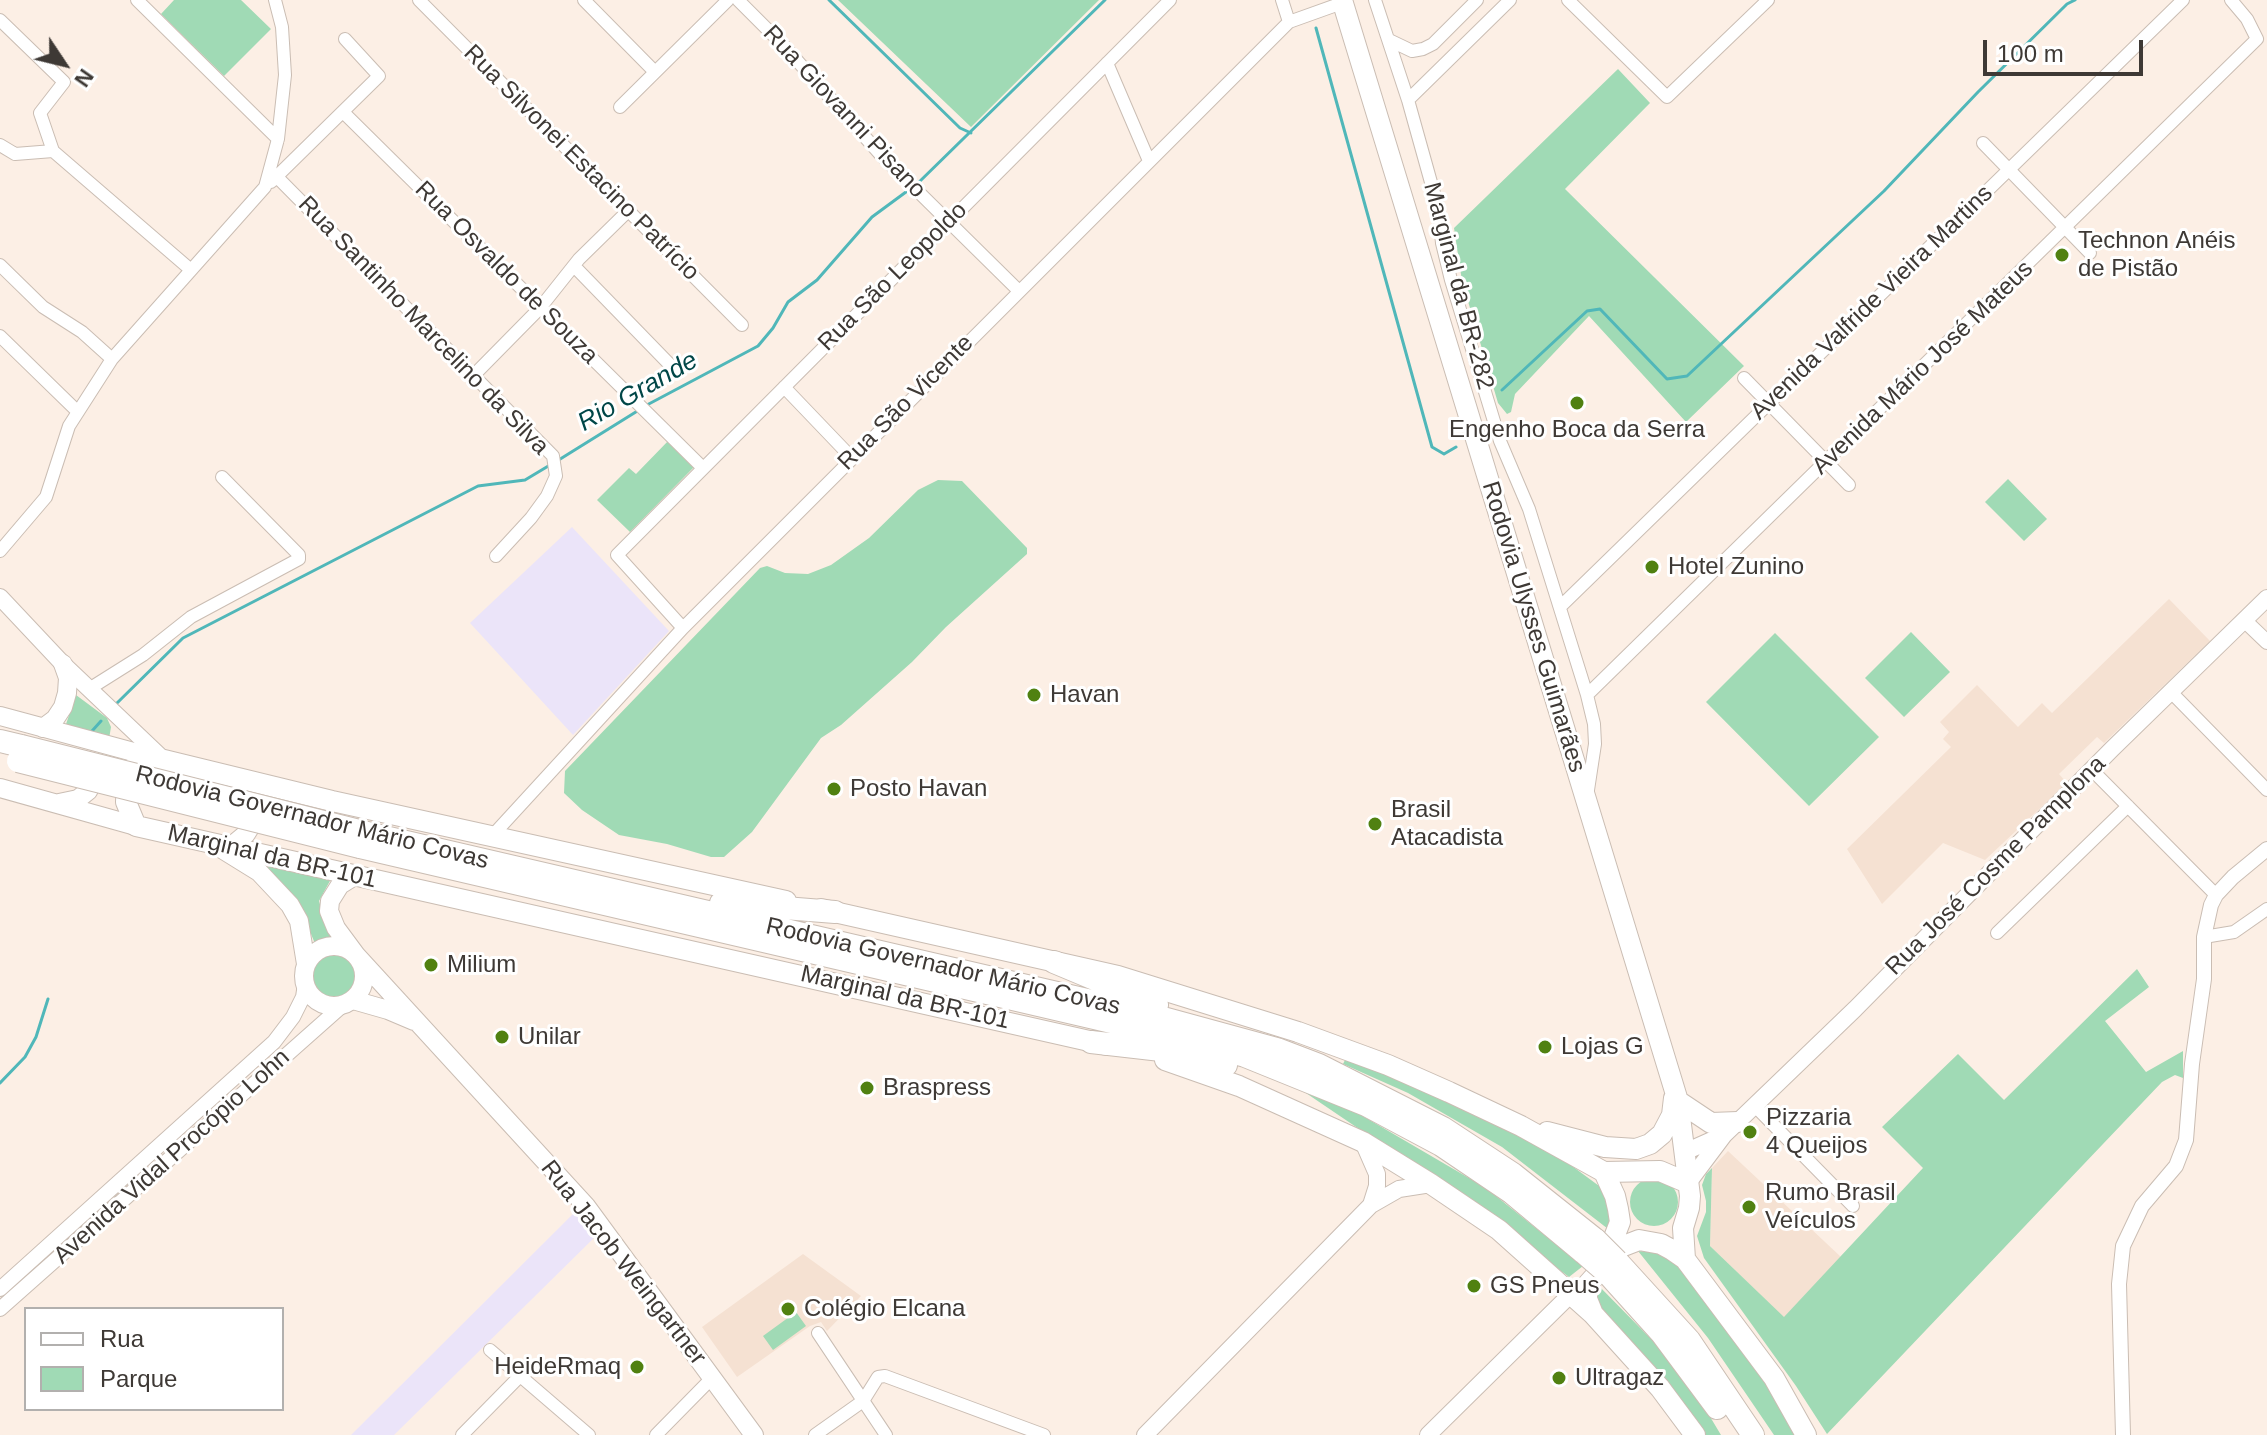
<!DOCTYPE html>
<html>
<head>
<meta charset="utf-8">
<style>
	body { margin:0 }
	#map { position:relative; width:2267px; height:1435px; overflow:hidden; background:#fcefe5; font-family:Helvetica,sans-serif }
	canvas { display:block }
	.legend { position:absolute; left:24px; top:1307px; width:260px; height:104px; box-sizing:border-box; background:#fff; border:2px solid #b2b0ae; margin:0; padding:10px 14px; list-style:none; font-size:24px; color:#3e3935 }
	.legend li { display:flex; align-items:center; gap:16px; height:40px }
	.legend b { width:40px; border:2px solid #b2b0ae }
	.north { position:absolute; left:24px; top:24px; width:80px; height:80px; -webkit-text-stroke:6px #fff; paint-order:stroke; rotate:125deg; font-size:22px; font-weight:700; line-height:32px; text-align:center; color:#3e3935 }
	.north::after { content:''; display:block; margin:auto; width:28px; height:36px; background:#3e3935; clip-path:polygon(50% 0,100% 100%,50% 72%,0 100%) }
	.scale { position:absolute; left:1983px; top:40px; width:160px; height:36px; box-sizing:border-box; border:4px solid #3e3935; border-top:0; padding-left:10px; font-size:24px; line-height:28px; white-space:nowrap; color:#3e3935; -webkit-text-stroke:6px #fff; paint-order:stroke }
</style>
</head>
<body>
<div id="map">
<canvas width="2267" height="1435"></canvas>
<ul class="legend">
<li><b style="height:10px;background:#fff"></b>Rua</li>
<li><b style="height:22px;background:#a0dab5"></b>Parque</li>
</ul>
<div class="north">N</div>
<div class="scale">100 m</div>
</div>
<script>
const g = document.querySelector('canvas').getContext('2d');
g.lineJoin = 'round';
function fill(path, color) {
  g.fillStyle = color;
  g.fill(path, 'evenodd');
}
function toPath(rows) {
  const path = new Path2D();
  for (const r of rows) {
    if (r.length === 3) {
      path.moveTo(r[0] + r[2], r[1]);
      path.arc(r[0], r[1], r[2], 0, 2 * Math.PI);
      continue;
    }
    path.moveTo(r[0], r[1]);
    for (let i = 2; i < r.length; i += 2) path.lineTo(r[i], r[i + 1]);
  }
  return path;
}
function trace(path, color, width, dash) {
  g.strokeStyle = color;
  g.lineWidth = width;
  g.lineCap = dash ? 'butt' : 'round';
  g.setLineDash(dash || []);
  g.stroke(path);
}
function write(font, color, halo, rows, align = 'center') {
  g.font = font + ' Helvetica,sans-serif';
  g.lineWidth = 6;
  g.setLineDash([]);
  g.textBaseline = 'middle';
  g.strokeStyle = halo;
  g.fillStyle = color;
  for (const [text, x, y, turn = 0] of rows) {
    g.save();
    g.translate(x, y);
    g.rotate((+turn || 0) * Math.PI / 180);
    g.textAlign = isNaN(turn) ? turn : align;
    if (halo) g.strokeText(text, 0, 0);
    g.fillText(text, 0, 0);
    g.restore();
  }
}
fill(toPath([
	[2169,599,2210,641,2104,743,2097,737,2059,774,2067,783,1985,860,1943,843,1882,904,1847,849,1951,747,1943,739,1949,732,1940,722,1977,685,2018,727,2042,703,2052,713],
	[1728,1151,1841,1257,1784,1318,1710,1246,1712,1168],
	[803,1254,861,1296,827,1331,821,1322,810,1326,737,1377,702,1327]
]), '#f5e1d2');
fill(toPath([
	[572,527,669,631,573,735,470,623],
	[578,1209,598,1234,394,1435,351,1435]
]), '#ebe4f9');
fill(toPath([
	[174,0,241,0,271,29,224,76,161,14],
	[838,0,1099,0,971,127],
	[1618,69,1650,103,1565,189,1744,366,1686,422,1589,316,1515,394,1511,412,1507,414,1498,403,1462,281,1454,228],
	[669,440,695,466,630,532,597,500,629,468,636,474],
	[2008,479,2047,519,2024,541,1985,502],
	[938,480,962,481,1027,548,1027,554,946,627,912,662,841,725,821,738,752,832,724,857,711,857,667,844,619,835,582,810,564,793,565,771,760,568,767,566,785,573,808,574,831,565,869,538,918,490],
	[1911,632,1950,672,1904,717,1865,678],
	[1775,633,1879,737,1809,806,1706,702],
	[76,695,107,718,111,727,109,739,65,727],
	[265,866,331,879,319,901,325,922,335,939,324,941,316,946,301,910],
	[333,976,23],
	[2137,969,2149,987,2105,1021,2146,1072,2183,1051,2183,1078,2175,1075,2162,1082,1827,1434,1796,1386,1704,1258,1697,1236,1706,1212,1706,1201,1702,1185,1706,1174,1712,1168,1710,1246,1784,1317,1923,1168,1882,1127,1958,1054,2004,1100],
	[1345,1060,1401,1080,1553,1152,1610,1194,1612,1232,1502,1147,1408,1093,1343,1064],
	[1300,1089,1361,1115,1486,1188,1583,1266,1569,1277,1492,1219],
	[1654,1202,24],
	[1638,1251,1654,1252,1681,1261,1773,1390,1797,1435,1774,1435,1708,1338],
	[1598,1285,1653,1341,1700,1400,1721,1435,1701,1435,1592,1299],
	[796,1312,806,1326,773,1350,763,1336]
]), '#a0dab5');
trace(toPath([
	[829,0,960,128,971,133],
	[1316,28,1432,447,1444,454,1456,447],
	[916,185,1105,0],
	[1502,390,1587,311,1600,309,1667,379,1687,376,1884,191,1978,92,2067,4,2075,0],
	[645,406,758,346,773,328,788,302,817,280,872,217,910,189],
	[557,461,639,410],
	[115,705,183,638,478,486,525,480,550,465],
	[92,731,101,721],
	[0,1083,25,1057,36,1037,48,999]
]), '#50b7b9', 3);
const minor = toPath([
	[137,0,278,139],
	[419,0,742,325],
	[584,0,655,72],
	[738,0,785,47,880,154,1019,291],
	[1282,0,1289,22],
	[1375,0,1408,100,1439,211,1442,243,1451,280,1500,441,1529,509,1587,695,1594,724,1595,744,1588,790],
	[1568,0,1667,97,1768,0],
	[0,20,64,82,40,113,53,151],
	[1389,40,1412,51,1423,49,1433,44,1477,0],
	[1107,63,1149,161],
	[1408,100,1510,0],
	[620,107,728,0],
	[343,112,703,468],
	[1983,143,2090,253],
	[0,145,15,154,53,151,191,270],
	[278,178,553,456,556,476,547,496,531,518,496,556],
	[271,182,379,76,345,39],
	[0,265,43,307,82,332,112,359],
	[574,266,676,371],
	[0,336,78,412],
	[473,376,540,308,579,259,628,211],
	[1744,378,1849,485],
	[784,387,851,457],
	[0,551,46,497,69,426,112,359,265,187,278,139,285,75,282,27,275,0],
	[1561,606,2183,0],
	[683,628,617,555,1170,0],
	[89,689,143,655,191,617,299,559,299,555,222,477],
	[2170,691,2267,790],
	[1587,695,2257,39,2247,19,2231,0],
	[2091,769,2216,895],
	[493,835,683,628,1289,22,1342,3],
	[1997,933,2128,806],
	[2204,937,2234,932,2267,909],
	[1755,1106,1853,1206],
	[818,1333,886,1435],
	[490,1350,589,1435],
	[462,1435,520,1376],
	[656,1435,712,1378],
	[815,1435,863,1401,878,1377,885,1376,1044,1435]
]);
const tertiary = toPath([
	[2244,620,2267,642],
	[0,1289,274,1042,293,1017,303,997,305,984],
	[0,1309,344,1004],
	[2123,1435,2119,1284,2123,1246,2142,1206,2176,1166,2186,1140,2192,1064,2204,979,2204,937,2211,905,2216,895,2233,877,2267,849]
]);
const secondary = toPath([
	[0,597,63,664,164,760],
	[1363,1142,1377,1174,1377,1186,1371,1205],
	[1685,1152,1723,1135],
	[1688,1183,1724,1135,1855,1009,2112,749,2267,598],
	[1145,1435,1371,1205,1399,1189,1431,1184],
	[1428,1435,1571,1294]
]);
const primary = toPath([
	[0,716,163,760],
	[43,728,55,719,63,707,67,693,68,678,63,664],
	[0,788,136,826],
	[59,803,78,799,88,791,96,777,97,767],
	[217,846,259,872,290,905,299,921,306,964],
	[229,848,246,834,251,826,254,809],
	[356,875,340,885,330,901,329,911,336,928,356,955,586,1206,754,1435],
	[334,976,30],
	[353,1000,388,1010,414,1021]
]);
const trunk = toPath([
	[1342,0,1678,1101,1690,1196,1689,1208,1683,1228,1685,1259],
	[786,901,332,801,164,760,142,763,131,769,127,779,126,802,136,826,1107,1045],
	[821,909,1118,976,1298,1032,1388,1065,1449,1092,1521,1126,1604,1172,1660,1171,1688,1183],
	[1165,1060,1239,1086,1363,1142,1431,1184,1499,1230,1593,1314,1660,1388,1695,1435],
	[1678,1101,1711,1123,1738,1122],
	[1547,1132,1605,1147,1636,1149,1650,1144,1662,1134,1672,1115,1674,1098],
	[1604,1172,1615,1196,1618,1209,1620,1222,1613,1240],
	[1593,1314,1587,1299,1587,1285,1621,1247,1639,1240,1661,1244,1672,1250,1685,1259,1774,1378,1806,1435]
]);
const motorway = toPath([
	[0,741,21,746],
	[363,832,1156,1016,1277,1049,1319,1065,1443,1128,1513,1174,1596,1240],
	[360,847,1176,1037,1245,1056,1366,1105,1441,1145,1512,1193,1584,1253],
	[721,903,835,912],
	[1054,962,1157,1005],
	[1091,1042,1161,1050,1226,1065],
	[1617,1261,1689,1340,1753,1435],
	[1607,1273,1662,1334,1717,1408]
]);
trace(minor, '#cabdb3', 14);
trace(tertiary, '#cabdb3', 16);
trace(secondary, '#cabdb3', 18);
trace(primary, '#cabdb3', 20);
trace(trunk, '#cabdb3', 22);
trace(motorway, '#cabdb3', 24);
trace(minor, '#fff', 12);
trace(tertiary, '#fff', 14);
trace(secondary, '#fff', 16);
trace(primary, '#fff', 18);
trace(trunk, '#fff', 20);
trace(motorway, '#fff', 22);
const motorwayBridge = toPath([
	[21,746,363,832],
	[18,761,360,847],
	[1596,1240,1617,1261],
	[1584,1253,1607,1273]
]);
trace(motorwayBridge, '#cabdb3', 24, []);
trace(motorwayBridge, '#fff', 22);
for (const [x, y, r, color] of [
	[2062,255,8,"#508111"],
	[1577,403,8,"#508111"],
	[1652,567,8,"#508111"],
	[1034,695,8,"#508111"],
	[834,789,8,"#508111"],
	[1375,824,8,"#508111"],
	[431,965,8,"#508111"],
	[502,1037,8,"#508111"],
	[1545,1047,8,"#508111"],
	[867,1088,8,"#508111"],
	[1750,1132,8,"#508111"],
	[1749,1207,8,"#508111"],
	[1474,1286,8,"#508111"],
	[788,1309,8,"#508111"],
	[637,1367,8,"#508111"],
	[1559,1378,8,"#508111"]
]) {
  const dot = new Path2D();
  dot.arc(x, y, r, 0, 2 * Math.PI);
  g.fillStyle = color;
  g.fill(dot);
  trace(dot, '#fff', 3);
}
write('24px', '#3e3935', '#fff', [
	["Rua Giovanni Pisano",844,112,47],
	["Rua Silvonei Estacino Patrício",581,163,45],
	["Rua Osvaldo de Souza",506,273,45],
	["Rua São Leopoldo",893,277,-45],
	["Marginal da BR-282",1458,286,75],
	["Avenida Valfride Vieira Martins",1872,303,-44],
	["Rua Santinho Marcelino da Silva",423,326,46],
	["Avenida Mário José Mateus",1923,368,-44],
	["Rua São Vicente",906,403,-45],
	["Rodovia Ulysses Guimarães",1533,627,73],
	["Rodovia Governador Mário Covas",312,818,14],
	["Marginal da BR-101",272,857,13],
	["Rua José Cosme Pamplona",1996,866,-45],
	["Rodovia Governador Mário Covas",943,967,13],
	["Marginal da BR-101",905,998,13],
	["Avenida Vidal Procópio Lohn",172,1157,-42],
	["Rua Jacob Weingartner",623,1263,52]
]);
write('24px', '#3e3935', '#fff', [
	["Technon Anéis",2078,241],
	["de Pistão",2078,269],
	["Engenho Boca da Serra",1577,430,"center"],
	["Hotel Zunino",1668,567],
	["Havan",1050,695],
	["Posto Havan",850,789],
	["Brasil",1391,810],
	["Atacadista",1391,838],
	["Milium",447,965],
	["Unilar",518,1037],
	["Lojas G",1561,1047],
	["Braspress",883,1088],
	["Pizzaria",1766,1118],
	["4 Queijos",1766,1146],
	["Rumo Brasil",1765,1193],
	["Veículos",1765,1221],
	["GS Pneus",1490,1286],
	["Colégio Elcana",804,1309],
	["HeideRmaq",621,1367,"right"],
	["Ultragaz",1575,1378]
], 'left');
write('italic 26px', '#004647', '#fff', [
	["Rio Grande",638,392,-30]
]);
</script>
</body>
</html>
